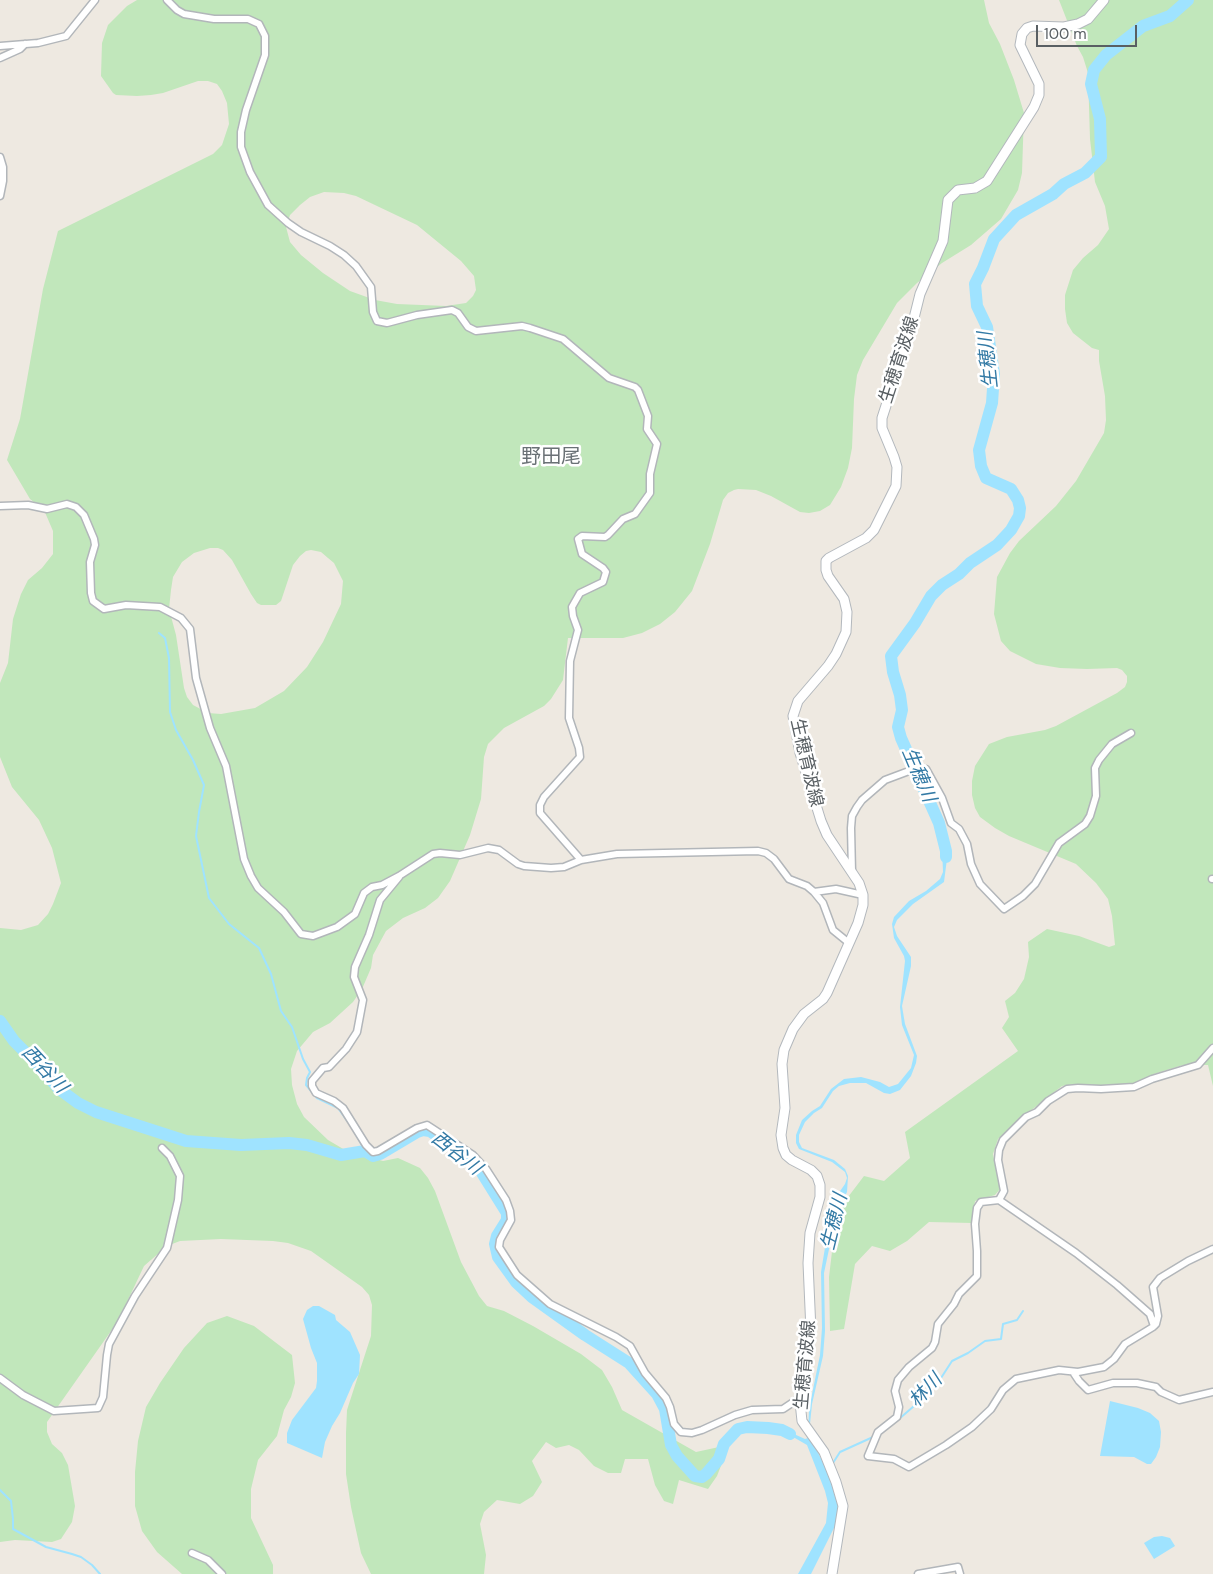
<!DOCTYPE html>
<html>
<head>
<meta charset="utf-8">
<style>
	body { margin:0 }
	#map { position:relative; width:1213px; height:1574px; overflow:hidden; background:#eee9e1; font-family:"DM Sans",sans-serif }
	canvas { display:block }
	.scale { position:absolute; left:1036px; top:25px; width:101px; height:22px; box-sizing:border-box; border:2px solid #595f63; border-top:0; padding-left:6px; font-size:15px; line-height:18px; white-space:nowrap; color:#595f63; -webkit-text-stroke:4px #fff; paint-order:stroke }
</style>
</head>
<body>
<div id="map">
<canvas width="1213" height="1574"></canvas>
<div class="scale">100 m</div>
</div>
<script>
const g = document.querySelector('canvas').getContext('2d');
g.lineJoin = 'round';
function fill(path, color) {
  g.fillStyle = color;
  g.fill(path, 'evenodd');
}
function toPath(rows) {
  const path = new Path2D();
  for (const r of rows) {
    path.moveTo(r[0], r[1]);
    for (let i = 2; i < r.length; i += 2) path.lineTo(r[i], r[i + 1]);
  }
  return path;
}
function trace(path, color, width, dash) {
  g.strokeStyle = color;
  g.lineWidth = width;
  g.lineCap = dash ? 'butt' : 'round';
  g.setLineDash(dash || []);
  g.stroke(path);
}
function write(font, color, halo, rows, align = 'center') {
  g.font = font + ' "DM Sans","Noto Sans JP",sans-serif';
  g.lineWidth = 5;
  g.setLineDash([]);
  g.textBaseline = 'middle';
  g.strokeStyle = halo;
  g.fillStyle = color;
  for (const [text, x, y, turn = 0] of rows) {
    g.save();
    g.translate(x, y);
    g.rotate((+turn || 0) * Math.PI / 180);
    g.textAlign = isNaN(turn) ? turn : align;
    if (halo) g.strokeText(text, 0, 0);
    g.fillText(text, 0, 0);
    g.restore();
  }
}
fill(toPath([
	[137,0,984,0,989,23,1000,44,1014,80,1024,113,1022,173,1018,190,1001,219,971,245,942,263,917,283,897,303,863,360,857,375,854,399,852,448,848,468,841,487,830,505,820,511,809,513,800,512,771,496,756,490,738,489,734,490,728,493,723,500,710,544,692,591,675,612,660,624,642,633,623,638,568,638,563,680,551,699,544,706,504,728,488,744,484,757,481,799,470,835,450,881,438,898,425,908,403,918,386,931,373,955,371,968,362,989,353,1002,330,1023,313,1032,297,1051,291,1069,292,1085,297,1104,304,1117,328,1140,345,1150,383,1161,398,1158,420,1168,428,1178,435,1191,461,1262,479,1296,487,1306,504,1311,533,1326,581,1354,602,1370,612,1387,622,1410,696,1452,719,1447,724,1458,717,1476,708,1489,679,1480,673,1504,664,1501,655,1485,648,1459,625,1459,621,1473,608,1473,594,1466,579,1450,569,1445,556,1448,546,1442,532,1461,542,1482,533,1496,520,1504,497,1500,484,1512,480,1524,486,1555,484,1574,371,1574,361,1553,351,1507,346,1474,346,1433,347,1410,371,1336,372,1305,369,1295,362,1287,311,1251,288,1243,273,1241,221,1239,180,1241,167,1246,144,1266,118,1321,47,1422,47,1432,52,1444,62,1453,68,1465,75,1506,72,1522,61,1539,52,1542,15,1540,0,1542,0,928,21,930,38,925,48,914,53,904,61,883,52,848,39,820,12,787,0,757,0,683,8,663,13,619,21,594,28,580,42,568,53,554,53,531,44,510,30,499,7,460,20,419,43,289,58,231,213,154,222,145,229,124,227,103,222,91,217,84,208,81,198,81,163,93,151,95,137,96,116,95,113,93,101,76,102,43,108,25,127,6],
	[324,192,344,193,356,196,417,225,461,261,474,276,476,290,473,296,466,303,446,306,397,304,375,300,350,291,323,273,301,255,290,242,286,227,290,215,300,205,310,197],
	[210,548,218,548,223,550,232,560,251,594,257,603,261,605,276,605,281,601,293,565,300,556,306,551,311,550,321,552,328,558,334,563,343,581,341,604,323,642,307,667,284,691,255,708,221,714,208,713,193,705,187,697,184,688,176,635,169,609,171,590,173,577,182,562,194,553],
	[1059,0,1213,0,1213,1086,1208,1065,1183,1065,1154,1074,1136,1084,1102,1086,1075,1084,1062,1086,1015,1123,998,1139,993,1154,1000,1189,995,1195,975,1201,972,1223,929,1222,907,1241,890,1251,872,1246,855,1264,844,1329,830,1331,829,1277,833,1243,845,1201,864,1176,884,1181,910,1158,905,1132,1018,1051,1002,1028,1009,1017,1005,1001,1015,993,1024,979,1029,957,1028,942,1047,929,1079,936,1109,947,1115,945,1112,916,1108,899,1096,883,1076,864,1009,836,995,828,980,817,975,808,972,795,972,781,975,766,989,744,1007,737,1045,730,1056,726,1117,693,1125,687,1127,682,1127,676,1122,670,1117,668,1087,669,1060,668,1036,664,1010,651,1001,641,994,614,997,577,1010,553,1019,541,1056,506,1076,481,1104,433,1106,420,1105,396,1099,361,1099,350,1092,348,1073,333,1067,323,1065,309,1065,295,1073,270,1083,258,1098,245,1109,229,1105,206,1095,182,1090,139,1088,73,1083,57,1077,46],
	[227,1316,254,1326,292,1355,295,1383,291,1397,284,1410,277,1436,258,1460,251,1489,251,1518,273,1565,273,1574,182,1574,157,1552,142,1531,135,1506,135,1472,138,1441,146,1407,160,1383,184,1348,207,1323]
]), '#c1e7bb');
fill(toPath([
	[945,837,948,851,944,882,913,904,897,920,894,927,897,936,911,957,911,966,902,1006,905,1024,917,1056,916,1063,911,1076,900,1090,890,1094,884,1093,866,1083,850,1083,839,1086,833,1091,822,1108,814,1113,805,1122,799,1135,799,1142,802,1148,834,1160,845,1169,848,1176,847,1192,845,1196,840,1196,838,1201,836,1216,824,1273,825,1331,823,1356,812,1404,810,1424,812,1441,831,1478,839,1508,837,1522,811,1574,798,1574,826,1523,828,1503,825,1491,807,1445,788,1434,775,1430,776,1428,785,1430,805,1439,808,1438,809,1409,820,1355,822,1328,821,1272,832,1205,838,1194,845,1184,847,1178,845,1172,832,1162,799,1149,796,1143,796,1135,802,1120,812,1111,820,1106,831,1089,844,1079,861,1077,880,1082,889,1087,898,1084,911,1068,914,1055,902,1025,900,1007,905,961,904,956,894,938,892,924,894,917,909,901,926,891,940,879,943,872,942,847],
	[313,1306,319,1306,335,1315,336,1320,350,1332,360,1355,359,1374,353,1383,340,1413,332,1426,325,1442,322,1458,287,1443,287,1433,292,1420,316,1388,317,1381,317,1363,311,1348,303,1319,307,1310],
	[1110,1401,1138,1408,1150,1413,1159,1421,1161,1432,1160,1447,1156,1457,1151,1464,1147,1464,1134,1457,1100,1456],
	[1162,1536,1170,1538,1175,1546,1154,1559,1144,1543,1154,1537]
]), '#9fe3ff');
trace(toPath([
	[159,633,165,638,169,658,170,712,176,730,193,760,204,785,199,812,196,836,209,898,229,924,259,948,271,974,281,1011,292,1027,303,1059,310,1072,307,1078,306,1085,317,1098,338,1108,348,1122],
	[357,1136,365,1151],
	[899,1419,914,1406,929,1387,941,1378,952,1361,968,1353,985,1341,1001,1339,1003,1324,1017,1320,1023,1311],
	[833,1463,840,1452,873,1437],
	[0,1490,11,1501,13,1519,13,1529,46,1547,72,1554,81,1557,92,1565,100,1574]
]), '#9fe3ff', 2);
trace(toPath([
	[946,857,946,851,939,823,901,738,898,727,902,710,900,695,893,672,891,656,915,623,931,596,942,585,959,574,970,563,997,545,1011,530,1019,516,1020,508,1018,500,1011,489,986,478,981,466,979,450,992,403,994,374,987,327,977,306,975,284,983,268,994,239,1016,215,1053,194,1064,184,1085,173,1101,157,1100,119,1091,84,1094,70,1106,55,1143,26,1170,16,1188,0],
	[0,1021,14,1041,41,1068,59,1089,78,1103,96,1112,186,1141,241,1145,289,1143,307,1145,341,1155,365,1151,373,1156,380,1154,417,1132,423,1130,430,1131,468,1157,479,1168,507,1213,507,1220,497,1236,495,1244,498,1257,516,1282,532,1297,585,1335,629,1363,657,1394,665,1409,671,1445,677,1456,695,1476,702,1477,706,1474,719,1459,724,1444,738,1429,747,1427,768,1428,782,1430,790,1434]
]), '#9fe3ff', 12);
const street = toPath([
	[167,0,177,10,184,14,214,19,248,19,259,24,265,36,265,55,246,110,241,132,241,147,250,172,268,205,288,223,301,232,330,246,344,255,356,266,371,287,373,312,377,321,387,323,417,315,452,310,458,313,468,327,476,331,522,326,530,328,563,339,609,378,635,387,638,390,648,416,647,429,657,444,650,474,650,493,635,514,623,519,608,535,605,537,582,536,578,539,582,554,603,568,606,572,603,582,580,593,572,607,573,616,578,630,570,661,569,718,579,748,580,757,544,797,540,805,540,813,581,860],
	[0,46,38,43,66,36,95,0],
	[0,58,20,49,25,44],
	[0,157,3,167,3,181,0,196],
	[0,506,28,505,47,509,67,504,76,507,84,515,94,539,95,545,90,562,91,593,93,601,104,609,126,605,160,607,181,618,190,629,196,678,210,728,226,766,244,859,251,876,258,888,284,912,301,934,313,936,337,927,355,914,364,893,372,887,382,885,399,876,433,854,440,853,460,855,488,848,499,850,518,864,524,866,551,868,564,867,581,860,617,854,758,851,766,853,774,859,789,879,807,886,814,892,836,889,863,895],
	[926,769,942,798,951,823,959,829,967,844,971,864,980,884,1004,909,1023,896,1035,884,1059,843,1085,824,1090,816,1096,796,1095,768,1099,760,1112,744,1131,733],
	[852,872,851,828,852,816,857,807,862,800,885,780,909,771],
	[399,877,380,900,369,935,355,967,354,977,363,1000,357,1032,346,1049,329,1067,323,1068,312,1081,312,1086,316,1093,334,1101,343,1108,366,1145,373,1152,378,1151,417,1128,427,1125,473,1155,486,1169,506,1200,510,1211,511,1220,500,1240,499,1247,517,1275,550,1304,616,1337,630,1346,645,1373,666,1398,670,1407,674,1424,681,1432,692,1433,702,1430,735,1415,752,1410,783,1409,801,1397],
	[1212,879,1213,879],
	[814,892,823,903,833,930,849,943],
	[1213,1048,1198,1065,1152,1079,1134,1087,1101,1089,1078,1088,1067,1089,1048,1101,1037,1112,1026,1117,1003,1140,999,1150,998,1160,1004,1191,999,1200,981,1202,977,1208,975,1224,977,1251,977,1276,959,1294,954,1304,938,1324,935,1342,932,1348,909,1367,898,1380,895,1391,899,1407,897,1417,878,1432,868,1456,894,1459,909,1467,946,1445,972,1427,991,1409,1003,1390,1016,1379,1059,1370,1078,1372,1104,1367,1114,1359,1125,1344,1153,1327,1156,1324,1158,1316,1153,1287,1160,1278,1188,1261,1213,1249],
	[999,1200,1076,1253,1117,1285,1150,1314,1154,1326],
	[1073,1372,1079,1381,1088,1390,1113,1383,1137,1383,1156,1387,1161,1392,1179,1400,1213,1392],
	[0,1378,23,1395,54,1411,98,1408,103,1397,107,1355,109,1344,135,1296,167,1248,178,1200,180,1176,170,1156,162,1148],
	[192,1553,208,1560,222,1574],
	[918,1574,958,1567,960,1574]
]);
const secondary = toPath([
	[832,1574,843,1506,836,1482,824,1452,802,1421,800,1402,811,1331,808,1263,810,1233,820,1197,820,1185,817,1176,811,1170,792,1160,786,1155,783,1148,781,1135,785,1108,782,1064,784,1050,793,1029,804,1014,823,999,827,993,858,923,863,905,863,895,859,883,827,835,821,821,800,753,793,716,798,701,828,666,836,654,846,632,847,612,844,599,828,576,826,570,826,561,829,558,866,538,874,530,896,486,897,467,894,457,882,428,882,418,913,322,920,294,943,241,948,200,958,190,975,188,987,181,1034,107,1039,95,1039,84,1020,45,1022,34,1027,28,1033,26,1064,27,1078,24,1088,19,1104,0]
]);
trace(street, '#b2b6ba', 9);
trace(secondary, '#b3b8bd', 11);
trace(street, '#fff', 6);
trace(secondary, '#fff', 9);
write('18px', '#595f63', '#fff', [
	["生穂育波線",900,360,-72],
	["生穂育波線",806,763,77],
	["生穂育波線",806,1365,-85]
]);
write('italic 19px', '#337aa5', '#fff', [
	["生穂川",989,360,-96],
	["生穂川",918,775,67],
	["西谷川",44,1070,47],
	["西谷川",456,1154,38],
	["生穂川",835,1222,-76],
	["林川",926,1391,-47]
]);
write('20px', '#6a7175', '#fff', [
	["野田尾",551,458]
]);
</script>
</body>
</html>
